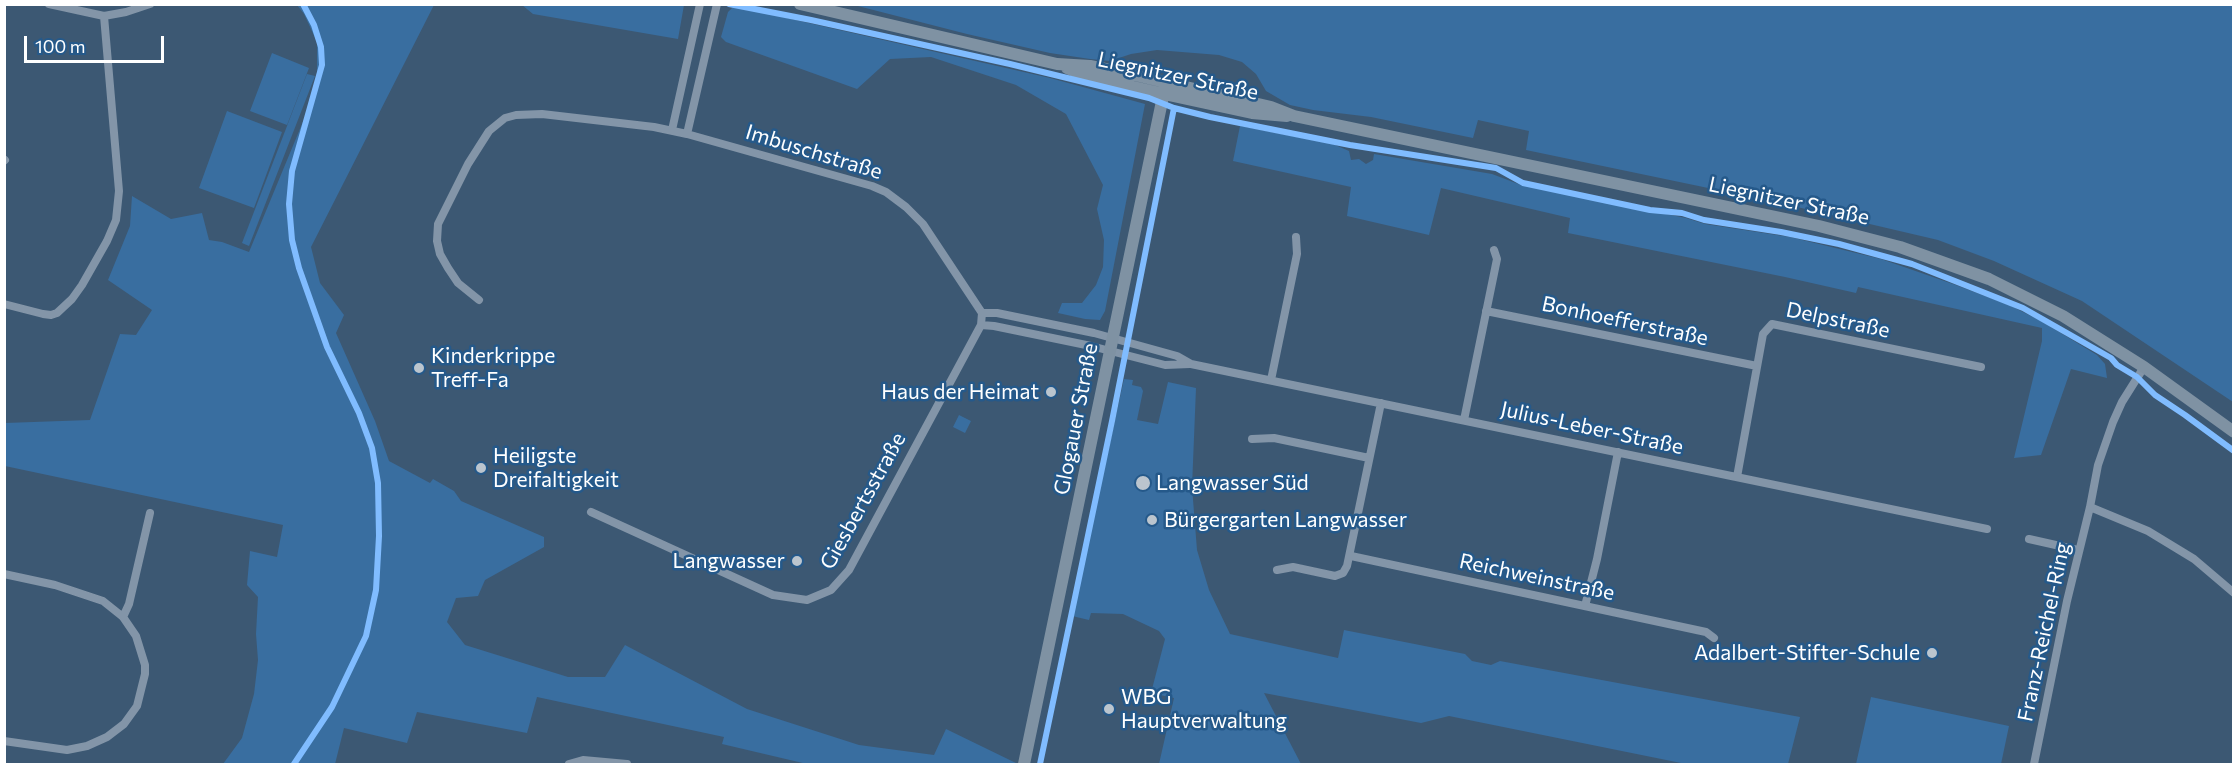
<!DOCTYPE html>
<html>
<head>
<meta charset="utf-8">
<style>
	body { margin:0 }
	#map { position:relative; width:2238px; height:769px; overflow:hidden; background:#3c5873; font-family:Commissioner,sans-serif }
	canvas { display:block }
	.frame { position:absolute; inset:0; border:6px solid #fff; pointer-events:none }
	.scale { position:absolute; left:24px; top:36px; width:140px; height:27px; box-sizing:border-box; border:3px solid #fff; border-top:0; padding-left:8px; font-size:18px; line-height:21px; white-space:nowrap; color:#fff; -webkit-text-stroke:4px #25598a; paint-order:stroke }
</style>
</head>
<body>
<div id="map">
<canvas width="2238" height="769"></canvas>
<div class="frame"></div>
<div class="scale">100 m</div>
</div>
<script>
const g = document.querySelector('canvas').getContext('2d');
g.lineJoin = 'round';
function fill(path, color) {
  g.fillStyle = color;
  g.fill(path, 'evenodd');
}
function toPath(rows) {
  const path = new Path2D();
  for (const r of rows) {
    path.moveTo(r[0], r[1]);
    for (let i = 2; i < r.length; i += 2) path.lineTo(r[i], r[i + 1]);
  }
  return path;
}
function trace(path, color, width, dash) {
  g.strokeStyle = color;
  g.lineWidth = width;
  g.lineCap = dash ? 'butt' : 'round';
  g.setLineDash(dash || []);
  g.stroke(path);
}
function write(font, color, halo, rows, align = 'center') {
  g.font = font + ' Commissioner,sans-serif';
  g.lineWidth = 5;
  g.setLineDash([]);
  g.textBaseline = 'middle';
  g.strokeStyle = halo;
  g.fillStyle = color;
  for (const [text, x, y, turn = 0] of rows) {
    g.save();
    g.translate(x, y);
    g.rotate((+turn || 0) * Math.PI / 180);
    g.textAlign = isNaN(turn) ? turn : align;
    if (halo) g.strokeText(text, 0, 0);
    g.fillText(text, 0, 0);
    g.restore();
  }
}
fill(toPath([
	[297,5,434,5,311,247,320,283,344,315,336,333,375,421,389,461,430,483,433,479,454,491,461,501,544,537,544,547,485,580,478,596,456,598,447,622,465,645,568,677,605,677,625,645,747,709,859,745,934,755,946,729,1018,764,807,764,722,744,724,737,537,697,527,733,417,712,407,743,344,728,335,764,223,764,242,738,254,694,258,660,256,634,258,597,247,585,250,551,277,557,283,525,5,466,5,423,90,420,120,334,136,335,152,310,108,280,130,226,132,196,171,219,202,213,209,240,222,242,249,252,314,95,317,73,317,42,304,14],
	[522,5,684,5,678,39,533,14],
	[854,5,2233,5,2233,402,2082,301,1994,261,1938,240,1780,203,1526,150,1529,131,1478,120,1473,138,1371,117,1313,110,1290,105,1266,91,1256,74,1242,62,1219,55,1157,50,1131,54,1110,61,1090,59,1050,53,967,34],
	[734,6,1050,78,1145,104,1105,311,1100,320,1085,319,1058,313,1062,303,1082,303,1096,285,1103,267,1104,240,1097,209,1103,185,1066,114,1016,85,931,57,890,59,857,89,726,42,721,37,728,12],
	[272,53,309,68,287,125,250,111],
	[307,74,315,76,249,246,242,243],
	[227,111,282,132,254,208,199,188],
	[1240,126,1333,144,1349,151,1351,160,1359,159,1366,164,1373,160,1374,154,1492,174,1521,185,1686,218,1705,224,1790,237,1881,259,1953,284,2009,305,2041,321,2097,355,2105,364,2107,378,2071,369,2041,455,2014,458,2042,341,2042,328,1858,287,1856,293,1785,277,1568,233,1570,218,1441,188,1429,235,1347,216,1351,187,1233,161],
	[1124,379,1133,380,1132,385,1141,387,1143,391,1137,420,1158,424,1168,382,1196,388,1192,487,1197,550,1209,590,1230,634,1338,658,1344,630,1465,654,1472,661,1491,665,1500,661,1800,717,1788,764,1686,764,1449,716,1421,723,1264,693,1301,764,1159,764,1174,698,1151,693,1165,639,1159,631,1123,614,1091,613,1089,620,1072,616],
	[959,415,971,421,965,433,953,427],
	[1871,697,2009,726,2001,764,1856,764]
]), '#396ea0');
trace(toPath([
	[49,4,104,16,126,12,150,4],
	[672,130,700,4],
	[687,134,717,4],
	[4,161,5,160],
	[479,300,458,283,448,268,440,254,437,241,438,224,468,164,489,131,505,118,516,115,542,114,654,127,687,134,872,186,886,192,906,207,923,224,982,313,981,325,849,570,831,590,807,600,773,595,591,512],
	[4,304,43,314,51,315,57,313,72,299,82,285,107,241,116,220,119,191,104,16],
	[1486,311,1757,366],
	[982,313,997,313,1094,333,1177,356,1191,364,1987,529],
	[981,325,994,326,1091,346,1165,365,1190,364],
	[1271,380,1297,254,1296,237],
	[1464,420,1497,259,1494,250],
	[1252,439,1274,438,1369,458],
	[1737,477,1763,334,1772,324,1981,367],
	[2090,507,2148,531,2194,559,2234,593],
	[2029,539,2078,550],
	[1351,556,1706,632,1714,638],
	[1277,570,1293,567,1335,576,1343,573,1347,566,1381,403],
	[4,574,55,585,103,601,123,617,136,636,145,665,145,674,137,706,124,724,107,737,87,746,67,750,4,741],
	[1585,606,1597,559,1618,452],
	[123,617,129,604,150,513],
	[569,764,583,760,627,764],
	[2034,764,2067,601,2090,507,2098,465,2113,422,2122,402,2144,367]
]), '#8395a8', 8);
trace(toPath([
	[800,4,1057,64,1090,66,1135,75,1271,107,1294,116,1819,226,1900,247,1989,279,2063,316,2144,367,2234,432],
	[1067,68,1086,76,1164,94,1252,113,1287,116],
	[1024,764,1166,82]
]), '#7f92a3', 12);
trace(toPath([
	[729,4,811,20,1010,64,1149,98,1174,108,1210,117,1350,145,1496,168,1523,183,1650,210,1682,213,1704,220,1781,232,1839,244,1912,264,2023,308,2111,358,2117,365,2137,377,2155,395,2185,415,2234,451],
	[294,764,332,707,366,636,376,590,379,536,378,483,372,448,359,413,327,347,299,268,292,240,289,204,292,171,322,65,321,47,314,25,303,4],
	[1040,764,1112,421,1174,108]
]), '#80bcff', 6);
for (const [x, y, r, color] of [
	[419,368,6,"#bbc5ce"],
	[1051,392,6,"#bbc5ce"],
	[481,468,6,"#bbc5ce"],
	[1143,483,8,"#bbc5ce"],
	[1152,520,6,"#bbc5ce"],
	[797,561,6,"#bbc5ce"],
	[1932,653,6,"#bbc5ce"],
	[1109,709,6,"#bbc5ce"]
]) {
  const dot = new Path2D();
  dot.arc(x, y, r, 0, 2 * Math.PI);
  g.fillStyle = color;
  g.fill(dot);
  trace(dot, '#25598a', 2);
}
write('21px', '#fff', '#25598a', [
	["Liegnitzer Straße",1178,76,12],
	["Imbuschstraße",814,152,17],
	["Liegnitzer Straße",1789,201,12],
	["Delpstraße",1838,320,12],
	["Bonhoefferstraße",1625,321,12],
	["Glogauer Straße",1076,419,-79],
	["Julius-Leber-Straße",1592,428,12],
	["Giesbertsstraße",863,501,-61],
	["Reichweinstraße",1537,577,12],
	["Franz-Reichel-Ring",2044,632,-78]
]);
write('21px', '#fff', '#25598a', [
	["Kinderkrippe",431,356],
	["Treff-Fa",431,380],
	["Haus der Heimat",1039,392,"right"],
	["Heiligste",493,456],
	["Dreifaltigkeit",493,480],
	["Langwasser Süd",1156,483],
	["Bürgergarten Langwasser",1164,520],
	["Langwasser",785,561,"right"],
	["Adalbert-Stifter-Schule",1920,653,"right"],
	["WBG",1121,697],
	["Hauptverwaltung",1121,721]
], 'left');
</script>
</body>
</html>
